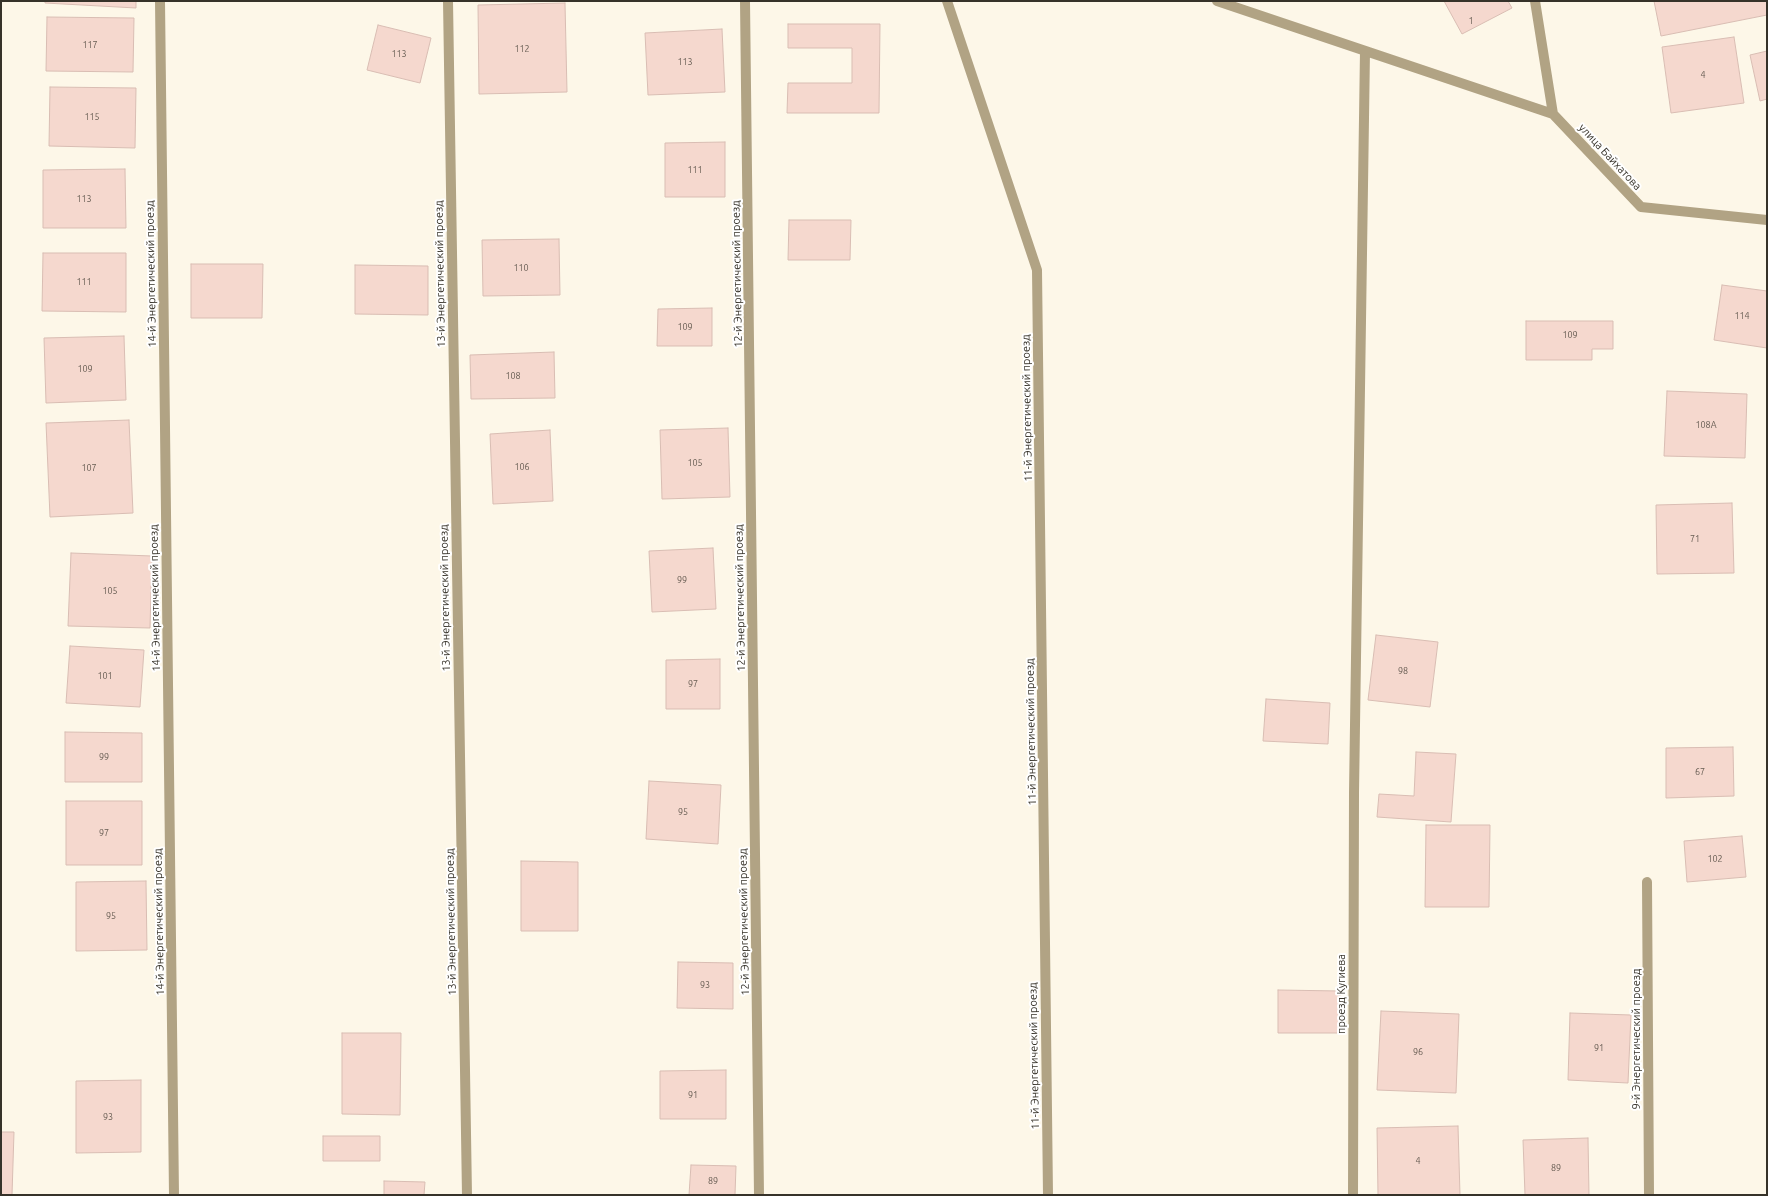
<!DOCTYPE html>
<html>
<head>
<meta charset="utf-8">
<style>
	body { margin:0 }
	#map { position:relative; width:1768px; height:1196px; overflow:hidden; background:#fdf7e8; font-family:Ubuntu,sans-serif }
	canvas { display:block }
	.frame { position:absolute; inset:0; border:2px solid #363229; pointer-events:none }
</style>
</head>
<body>
<div id="map">
<canvas width="1768" height="1196"></canvas>
<div class="frame"></div>
</div>
<script>
const g = document.querySelector('canvas').getContext('2d');
g.lineJoin = 'round';
function fill(path, color) {
  g.fillStyle = color;
  g.fill(path, 'evenodd');
}
function toPath(rows) {
  const path = new Path2D();
  for (const r of rows) {
    path.moveTo(r[0], r[1]);
    for (let i = 2; i < r.length; i += 2) path.lineTo(r[i], r[i + 1]);
  }
  return path;
}
function trace(path, color, width, dash) {
  g.strokeStyle = color;
  g.lineWidth = width;
  g.lineCap = dash ? 'butt' : 'round';
  g.setLineDash(dash || []);
  g.stroke(path);
}
function write(font, color, halo, rows, align = 'center') {
  g.font = font + ' Ubuntu,sans-serif';
  g.lineWidth = 4;
  g.setLineDash([]);
  g.textBaseline = 'middle';
  g.strokeStyle = halo;
  g.fillStyle = color;
  for (const [text, x, y, turn = 0] of rows) {
    g.save();
    g.translate(x, y);
    g.rotate((+turn || 0) * Math.PI / 180);
    g.textAlign = isNaN(turn) ? turn : align;
    if (halo) g.strokeText(text, 0, 0);
    g.fillText(text, 0, 0);
    g.restore();
  }
}
const building = toPath([
	[45,1,136,1,136,8,45,3,45,1],
	[1444,1,1508,1,1512,8,1462,34,1444,1],
	[1654,1,1767,1,1767,15,1661,36,1654,1],
	[565,3,567,92,479,94,478,5,565,3],
	[47,17,134,18,133,72,46,71,47,17],
	[788,24,880,24,879,113,787,113,788,83,852,83,852,48,788,48,788,24],
	[378,25,431,38,420,83,367,70,378,25],
	[722,29,725,92,648,95,645,33,722,29],
	[1734,37,1744,103,1671,113,1662,47,1734,37],
	[1767,51,1767,99,1760,101,1750,55,1767,51],
	[50,87,136,88,135,148,49,146,50,87],
	[725,142,725,197,665,197,665,143,725,142],
	[125,169,126,228,43,228,43,170,125,169],
	[789,220,851,220,850,260,788,260,789,220],
	[559,239,560,295,483,296,482,240,559,239],
	[43,253,126,253,126,312,42,311,43,253],
	[191,264,263,264,262,318,191,318,191,264],
	[355,265,428,266,428,315,355,314,355,265],
	[1722,285,1767,291,1767,348,1714,340,1722,285],
	[712,308,712,346,657,346,658,309,712,308],
	[1526,321,1613,321,1613,349,1592,349,1592,360,1526,360,1526,321],
	[124,336,126,400,46,403,44,338,124,336],
	[554,352,555,398,471,399,470,355,554,352],
	[1667,391,1747,394,1745,458,1664,456,1667,391],
	[129,420,133,513,50,517,46,423,129,420],
	[728,428,730,497,662,499,660,430,728,428],
	[550,430,553,501,493,504,490,434,550,430],
	[1732,503,1734,573,1657,574,1656,505,1732,503],
	[713,548,716,609,652,612,649,551,713,548],
	[71,553,152,556,150,628,68,626,71,553],
	[1376,635,1438,642,1430,707,1368,700,1376,635],
	[70,646,144,650,140,707,66,703,70,646],
	[720,659,720,709,666,709,666,660,720,659],
	[1266,699,1330,703,1328,744,1263,741,1266,699],
	[65,732,142,733,142,782,65,782,65,732],
	[1733,747,1734,796,1666,798,1666,748,1733,747],
	[1416,752,1456,754,1451,822,1377,817,1379,794,1414,796,1416,752],
	[649,781,721,785,718,844,646,839,649,781],
	[66,801,142,801,142,865,66,865,66,801],
	[1426,825,1490,825,1489,907,1425,907,1426,825],
	[1742,836,1746,877,1687,882,1684,841,1742,836],
	[521,861,578,862,578,931,521,931,521,861],
	[146,881,147,950,76,951,76,882,146,881],
	[678,962,733,963,733,1009,677,1008,678,962],
	[1278,990,1340,991,1340,1033,1278,1033,1278,990],
	[1381,1011,1459,1014,1456,1093,1377,1090,1381,1011],
	[1570,1013,1631,1015,1628,1083,1568,1080,1570,1013],
	[342,1033,401,1033,400,1115,342,1114,342,1033],
	[726,1070,726,1119,660,1119,660,1071,726,1070],
	[141,1080,141,1152,76,1153,76,1081,141,1080],
	[1458,1126,1460,1195,1378,1195,1377,1128,1458,1126],
	[1,1132,14,1132,12,1195,1,1195,1,1132],
	[323,1136,380,1136,380,1161,323,1161,323,1136],
	[1588,1138,1589,1195,1525,1195,1523,1140,1588,1138],
	[691,1165,736,1166,735,1195,689,1195,691,1165],
	[384,1181,425,1182,424,1195,384,1195,384,1181]
]);
fill(building, '#f5d8ce');
trace(building, '#d9bdb3', 1);
trace(toPath([
	[160,1,174,1195],
	[448,1,467,1195],
	[745,1,759,1195],
	[947,1,1037,270,1048,1195],
	[1217,1,1553,114],
	[1535,1,1553,114,1641,207,1767,220],
	[1647,882,1649,1195],
	[1353,1195,1354,792,1365,51]
]), '#b1a384', 10);
write('9px', '#665c52', null, [
	["1",1471,21],
	["117",90,45],
	["112",522,49],
	["113",399,54],
	["113",685,62],
	["4",1703,75],
	["115",92,117],
	["111",695,170],
	["113",84,199],
	["110",521,268],
	["111",84,282],
	["114",1742,316],
	["109",685,327],
	["109",1570,335],
	["109",85,369],
	["108",513,376],
	["108А",1706,425],
	["105",695,463],
	["106",522,467],
	["107",89,468],
	["71",1695,539],
	["99",682,580],
	["105",110,591],
	["98",1403,671],
	["101",105,676],
	["97",693,684],
	["99",104,757],
	["67",1700,772],
	["95",683,812],
	["97",104,833],
	["102",1715,859],
	["95",111,916],
	["93",705,985],
	["91",1599,1048],
	["96",1418,1052],
	["91",693,1095],
	["93",108,1117],
	["4",1418,1161],
	["89",1556,1168],
	["89",713,1181]
]);
write('11px', '#363229', '#fff', [
	["улица Байхатова",1610,157,47],
	["14-й Энергетический проезд",151,274,-91],
	["13-й Энергетический проезд",440,274,-91],
	["12-й Энергетический проезд",737,274,-91],
	["11-й Энергетический проезд",1027,408,-91],
	["14-й Энергетический проезд",155,598,-91],
	["13-й Энергетический проезд",445,598,-91],
	["12-й Энергетический проезд",740,598,-91],
	["11-й Энергетический проезд",1031,732,-91],
	["14-й Энергетический проезд",159,922,-91],
	["13-й Энергетический проезд",451,922,-91],
	["12-й Энергетический проезд",744,922,-91],
	["проезд Кугиева",1341,994,-90],
	["9-й Энергетический проезд",1636,1039,-90],
	["11-й Энергетический проезд",1034,1056,-91]
]);
</script>
</body>
</html>
